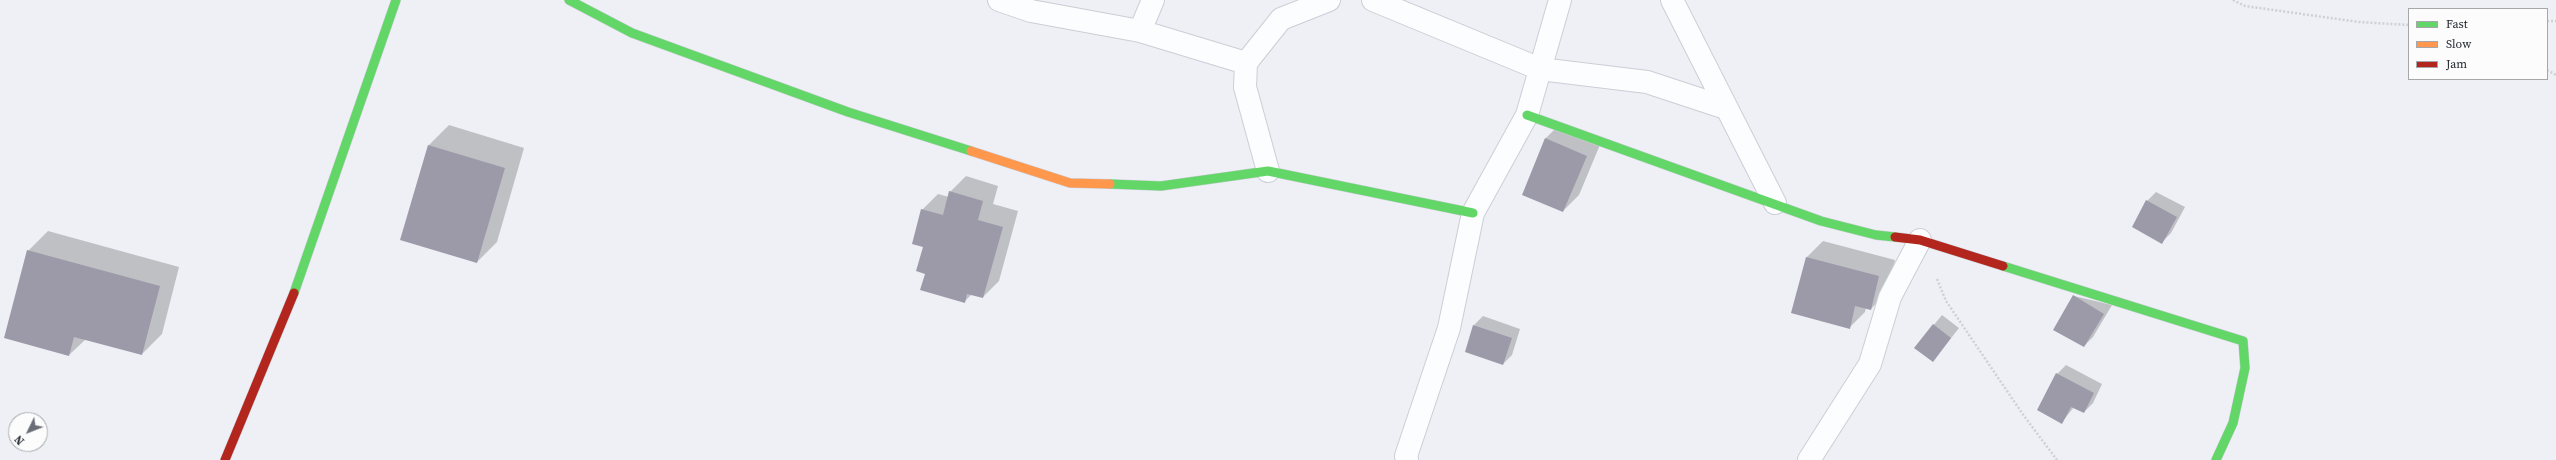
<!DOCTYPE html>
<html>
<head>
<meta charset="utf-8">
<style>
	body { margin:0 }
	#map { position:relative; width:2556px; height:460px; overflow:hidden; background:#eef0f6; font-family:"Source Serif 4",serif }
	canvas { display:block }
	.legend { position:absolute; left:2408px; top:8px; width:140px; height:72px; box-sizing:border-box; background:#fcfcfc; border:1px solid #a5a7ab; margin:0; padding:5px 7px; list-style:none; font-size:12px; color:#232731 }
	.legend li { display:flex; align-items:center; gap:8px; height:20px }
	.legend b { width:20px; border:1px solid #a5a7ab }
	.north { position:absolute; left:8px; top:412px; width:40px; height:40px; box-sizing:border-box; background:#fcfcfc; border:1px solid #a5a7ab; border-radius:50%; rotate:227deg; font-size:11px; font-weight:700; line-height:16px; text-align:center; color:#232731 }
	.north::after { content:''; display:block; margin:auto; width:14px; height:18px; background:#6a6d76; clip-path:polygon(50% 0,100% 100%,50% 72%,0 100%) }
</style>
</head>
<body>
<div id="map">
<canvas width="2556" height="460"></canvas>
<ul class="legend">
<li><b style="height:5px;background:#63d668"></b>Fast</li>
<li><b style="height:5px;background:#ff974d"></b>Slow</li>
<li><b style="height:5px;background:#b3261e"></b>Jam</li>
</ul>
<div class="north">N</div>
</div>
<script>
const g = document.querySelector('canvas').getContext('2d');
g.lineJoin = 'round';
function fill(path, color) {
  g.fillStyle = color;
  g.fill(path, 'evenodd');
}
function toPath(rows) {
  const path = new Path2D();
  for (const r of rows) {
    path.moveTo(r[0], r[1]);
    for (let i = 2; i < r.length; i += 2) path.lineTo(r[i], r[i + 1]);
  }
  return path;
}
function trace(path, color, width, dash) {
  g.strokeStyle = color;
  g.lineWidth = width;
  g.lineCap = dash ? 'butt' : 'round';
  g.setLineDash(dash || []);
  g.stroke(path);
}
fill(toPath([
	[1561,123,1602,140,1579,195,1563,211,1545,139],
	[449,125,524,148,497,242,477,262,401,239,429,145],
	[966,176,998,186,993,204,1018,211,999,281,983,297,972,294,964,302,926,273,922,210,938,194,949,197,950,192],
	[2156,192,2185,207,2171,233,2162,242,2147,201],
	[48,231,179,267,162,334,142,354,86,339,69,355,28,251],
	[1823,241,1895,260,1886,293,1871,309,1866,307,1865,312,1849,328,1792,313,1807,257],
	[2074,296,2112,305,2093,337,2084,346],
	[1942,315,1959,328,1933,361,1915,348],
	[1483,316,1520,329,1512,355,1503,364,1474,325],
	[2066,365,2102,384,2093,403,2084,412,2074,407,2062,422,2057,374]
]), '#0003');
fill(toPath([
	[1545,138,1587,156,1563,212,1522,195],
	[428,145,505,168,477,263,400,240],
	[949,191,983,201,978,220,1003,227,983,298,967,294,965,303,920,290,925,274,916,271,923,247,912,244,921,209,943,215],
	[2146,200,2177,217,2162,244,2132,227],
	[27,250,160,286,142,355,74,337,69,356,4,338],
	[1806,257,1879,276,1871,310,1855,306,1850,329,1791,313],
	[2073,295,2104,314,2084,347,2053,330],
	[1933,324,1951,338,1933,362,1914,348],
	[1473,325,1512,338,1503,365,1465,352],
	[2056,373,2094,393,2084,413,2071,407,2062,424,2037,410]
]), '#9c99a8');
const street = toPath([
	[999,0,1031,11,1140,31,1153,0],
	[1373,0,1540,69,1647,82,1726,108],
	[1672,0,1775,203],
	[1140,31,1246,63],
	[1268,171,1245,87,1246,63,1281,19,1329,0],
	[1407,460,1406,456,1449,328,1473,213,1527,115,1560,0],
	[1809,460,1870,364,1890,297,1920,240]
]);
const fast = toPath([
	[569,0,632,33,848,112,971,151],
	[1527,115,1821,221,1876,235,1895,237],
	[1110,184,1161,186,1268,171,1473,213],
	[2003,266,2243,341,2245,368,2233,423,2216,460],
	[294,293,396,0]
]);
const slow = toPath([
	[971,151,1070,183,1110,184]
]);
const jam = toPath([
	[1895,237,1920,240,2003,266],
	[225,460,294,293]
]);
trace(street, '#cbced6', 24);
trace(fast, '#cbced6', 10);
trace(slow, '#cbced6', 10);
trace(jam, '#cbced6', 10);
trace(toPath([
	[2233,0,2245,6,2359,22,2409,25],
	[2547,21,2556,21],
	[2547,70,2556,75],
	[1937,279,1946,301,2024,416,2057,460]
]), '#cfd0d4', 2.5, [2, 2]);
trace(street, '#fcfdfe', 22);
trace(fast, '#63d668', 9);
trace(slow, '#ff974d', 9);
trace(jam, '#b3261e', 9);
</script>
</body>
</html>
